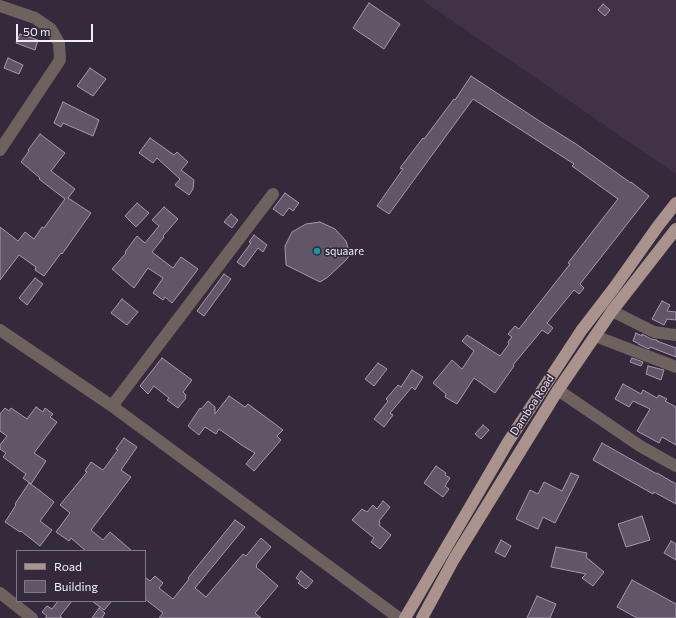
<!DOCTYPE html>
<html>
<head>
<meta charset="utf-8">
<style>
	body { margin:0 }
	#map { position:relative; width:676px; height:618px; overflow:hidden; background:#352a3b; font-family:Commissioner,sans-serif }
	canvas { display:block }
	.legend { position:absolute; left:16px; top:550px; width:130px; height:52px; box-sizing:border-box; background:#352a3b; border:1px solid #817886; margin:0; padding:5px 7px; list-style:none; font-size:12px; color:#f3ecf7 }
	.legend li { display:flex; align-items:center; gap:8px; height:20px }
	.legend b { width:20px; border:1px solid #817886 }
	.scale { position:absolute; left:16px; top:24px; width:77px; height:18px; box-sizing:border-box; border:2px solid #f3ecf7; border-top:0; padding-left:5px; font-size:12px; line-height:14px; white-space:nowrap; color:#f3ecf7; -webkit-text-stroke:3px #352a3b; paint-order:stroke }
</style>
</head>
<body>
<div id="map">
<canvas width="676" height="618"></canvas>
<ul class="legend">
<li><b style="height:5px;background:#a9938c"></b>Road</li>
<li><b style="height:11px;background:#625568"></b>Building</li>
</ul>
<div class="scale">50 m</div>
</div>
<script>
const g = document.querySelector('canvas').getContext('2d');
g.lineJoin = 'round';
function fill(path, color) {
  g.fillStyle = color;
  g.fill(path, 'evenodd');
}
function toPath(rows) {
  const path = new Path2D();
  for (const r of rows) {
    path.moveTo(r[0], r[1]);
    for (let i = 2; i < r.length; i += 2) path.lineTo(r[i], r[i + 1]);
  }
  return path;
}
function trace(path, color, width, dash) {
  g.strokeStyle = color;
  g.lineWidth = width;
  g.lineCap = dash ? 'butt' : 'round';
  g.setLineDash(dash || []);
  g.stroke(path);
}
function write(font, color, halo, rows, align = 'center') {
  g.font = font + ' Commissioner,sans-serif';
  g.lineWidth = 3.5;
  g.setLineDash([]);
  g.textBaseline = 'middle';
  g.strokeStyle = halo;
  g.fillStyle = color;
  for (const [text, x, y, turn = 0] of rows) {
    g.save();
    g.translate(x, y);
    g.rotate((+turn || 0) * Math.PI / 180);
    g.textAlign = isNaN(turn) ? turn : align;
    if (halo) g.strokeText(text, 0, 0);
    g.fillText(text, 0, 0);
    g.restore();
  }
}
fill(toPath([
	[422,0,676,0,676,174]
]), '#413248');
const building = toPath([
	[369,3,400,24,384,49,353,28,369,3],
	[603,4,610,10,605,16,598,10,603,4],
	[20,34,38,40,35,50,16,43,20,34],
	[8,58,23,65,19,74,4,68,8,58],
	[90,68,106,79,93,96,77,86,90,68],
	[471,76,544,124,576,144,631,183,631,182,649,196,580,284,584,288,579,294,574,290,547,323,553,328,548,334,542,330,513,365,514,366,495,393,474,378,457,404,445,397,446,394,433,383,452,360,462,369,474,351,462,341,467,335,500,356,509,344,508,342,512,337,508,334,515,326,519,329,570,264,568,263,618,199,572,166,574,164,473,99,389,214,377,206,403,169,400,168,423,138,424,139,454,99,455,100,471,76],
	[63,102,99,120,93,136,63,123,61,127,54,123,63,102],
	[40,134,65,153,51,171,75,189,68,198,91,213,62,254,61,253,44,276,35,270,36,267,19,255,0,280,0,227,18,241,25,232,34,239,42,227,44,228,65,199,39,179,40,178,21,162,29,151,28,150,40,134],
	[150,138,174,155,177,152,188,162,181,170,194,180,193,189,189,195,175,185,180,179,157,158,153,163,139,153,150,138],
	[285,193,299,203,293,211,289,208,283,216,273,209,285,193],
	[137,203,149,213,136,227,125,216,137,203],
	[164,207,178,219,163,236,164,237,152,252,173,268,181,257,198,269,183,289,172,303,165,297,163,300,153,293,163,278,148,268,134,288,112,269,126,253,125,252,137,236,145,243,159,226,152,220,164,207],
	[231,214,238,220,232,228,224,222,231,214],
	[320,222,335,229,346,241,350,255,345,261,328,277,320,282,286,265,285,246,292,232,306,224,320,222],
	[254,235,267,245,263,252,258,248,244,267,237,262,251,243,249,242,254,235],
	[224,274,231,279,204,316,197,311,224,274],
	[35,278,43,284,27,305,19,298,35,278],
	[122,299,138,312,127,325,111,313,122,299],
	[662,301,670,305,667,311,676,312,676,320,667,319,664,325,652,319,662,301],
	[636,333,642,336,642,334,651,339,656,340,657,340,657,341,676,348,676,357,650,347,649,349,638,344,638,343,633,341,636,333],
	[162,358,192,380,183,392,186,395,185,397,186,398,178,408,167,400,169,398,154,386,148,394,140,386,162,358],
	[632,358,643,362,641,366,630,362,632,358],
	[378,363,387,369,374,386,365,379,378,363],
	[648,366,664,370,661,380,646,374,648,366],
	[412,370,423,377,415,390,412,387,390,413,393,415,384,427,374,419,388,401,386,399,398,385,401,387,412,370],
	[623,384,641,394,643,390,657,398,659,395,667,399,665,401,676,407,676,445,662,437,659,443,637,431,650,409,633,401,629,407,615,399,623,384],
	[229,396,245,407,248,404,283,430,277,436,281,440,254,471,246,464,255,453,243,446,219,429,216,434,205,427,199,435,188,426,200,408,201,409,208,401,215,407,215,414,229,396],
	[36,407,43,412,45,408,53,414,50,417,57,422,34,453,46,461,31,484,23,478,26,474,3,457,6,453,0,449,0,445,7,436,0,431,0,414,5,408,9,411,11,408,27,419,36,407],
	[483,425,489,430,481,439,475,434,483,425],
	[124,438,137,447,121,470,131,477,91,530,103,540,110,532,132,551,86,551,71,538,69,541,56,532,70,513,60,505,87,472,85,471,91,462,103,470,118,450,116,449,124,438],
	[602,443,657,474,657,473,676,484,676,504,654,492,653,494,639,486,593,460,602,443],
	[436,466,446,473,445,475,450,478,445,486,449,489,443,497,424,483,436,466],
	[571,473,579,476,555,523,543,517,538,529,516,519,530,490,538,494,544,482,562,491,571,473],
	[29,483,39,490,54,502,40,521,52,530,40,546,21,531,20,532,5,522,16,505,15,504,29,483],
	[383,501,390,507,379,521,380,523,379,525,391,535,380,549,371,542,374,538,352,520,362,509,367,512,373,505,377,509,383,501],
	[642,516,650,540,626,547,618,524,642,516],
	[235,520,245,527,195,588,206,597,243,554,246,556,261,538,271,547,256,565,257,566,256,567,278,586,255,613,261,618,159,618,163,613,145,599,145,577,150,581,155,576,163,583,159,588,173,599,189,579,188,578,235,520],
	[501,540,511,546,505,557,495,552,501,540],
	[671,541,676,544,676,560,664,553,671,541],
	[556,547,587,553,586,557,604,572,593,586,582,578,586,574,551,567,556,547],
	[301,571,313,581,306,589,298,583,300,581,296,578,301,571],
	[632,580,676,604,676,618,637,618,617,607,632,580],
	[537,596,556,604,550,618,527,618,537,596],
	[58,601,72,601,60,616,62,618,45,618,47,616,42,612,47,606,52,609,58,601],
	[92,601,112,601,104,610,92,601],
	[99,608,105,613,102,618,92,618,99,608]
]);
fill(building, '#625568');
trace(building, '#a799ae', 1);
trace(toPath([
	[0,6,35,18,51,29,59,43,60,60,0,150],
	[612,311,654,332,676,335],
	[0,330,112,406,399,618],
	[595,336,676,367],
	[558,390,640,446,676,466],
	[112,406,273,194],
	[0,593,32,618]
]), '#6d625e', 12);
trace(toPath([
	[405,618,508,442,581,331,614,288,658,226,676,203],
	[422,618,454,559,558,390,595,336,612,311,676,229]
]), '#a9938c', 12);
for (const [x, y, r, color] of [
	[317,251,4,"#0f9aa8"]
]) {
  const dot = new Path2D();
  dot.arc(x, y, r, 0, 2 * Math.PI);
  g.fillStyle = color;
  g.fill(dot);
  trace(dot, '#352a3b', 1.5);
}
write('11px', '#f3ecf7', '#352a3b', [
	["squaare",325,251]
], 'left');
write('11px', '#f3ecf7', '#352a3b', [
	["Damboa Road",532,405,-57]
]);
</script>
</body>
</html>
